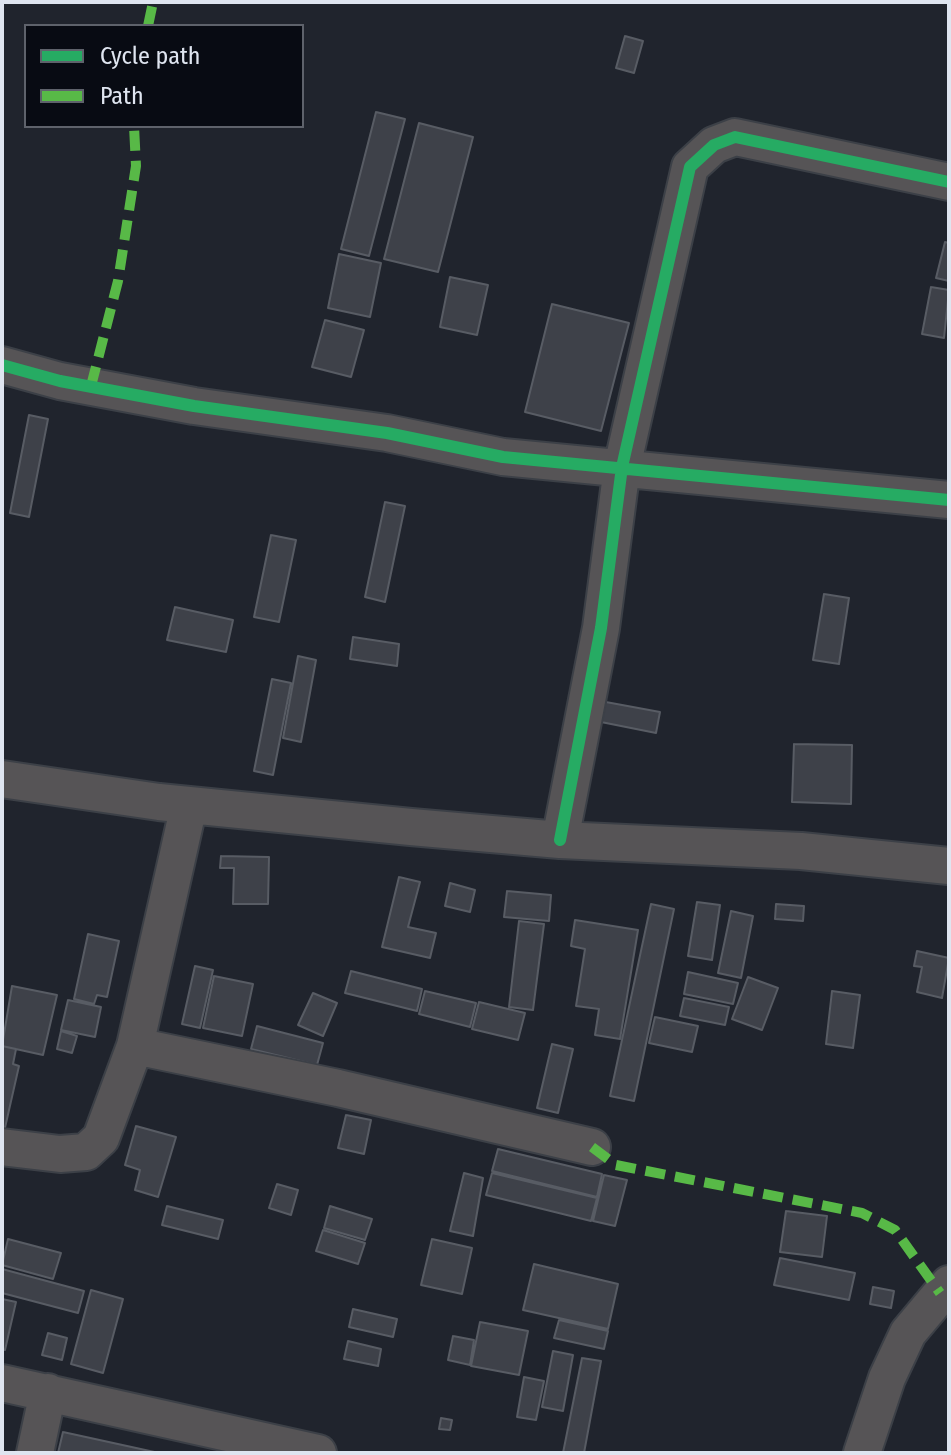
<!DOCTYPE html>
<html>
<head>
<meta charset="utf-8">
<style>
	body { margin:0 }
	#map { position:relative; width:951px; height:1455px; overflow:hidden; background:#20242d; font-family:"Fira Sans Condensed",sans-serif }
	canvas { display:block }
	.frame { position:absolute; inset:0; border:4px solid #dfe5f0; pointer-events:none }
	.legend { position:absolute; left:24px; top:24px; width:280px; height:104px; box-sizing:border-box; background:#080b13; border:2px solid #5e626b; margin:0; padding:10px 14px; list-style:none; font-size:24px; color:#dfe5f0 }
	.legend li { display:flex; align-items:center; gap:16px; height:40px }
	.legend b { width:40px; border:2px solid #5e626b }
</style>
</head>
<body>
<div id="map">
<canvas width="951" height="1455"></canvas>
<div class="frame"></div>
<ul class="legend">
<li><b style="height:10px;background:#26ab63"></b>Cycle path</li>
<li><b style="height:10px;background:#58b947"></b>Path</li>
</ul>
</div>
<script>
const g = document.querySelector('canvas').getContext('2d');
g.lineJoin = 'round';
function fill(path, color) {
  g.fillStyle = color;
  g.fill(path, 'evenodd');
}
function toPath(rows) {
  const path = new Path2D();
  for (const r of rows) {
    path.moveTo(r[0], r[1]);
    for (let i = 2; i < r.length; i += 2) path.lineTo(r[i], r[i + 1]);
  }
  return path;
}
function trace(path, color, width, dash) {
  g.strokeStyle = color;
  g.lineWidth = width;
  g.lineCap = dash ? 'butt' : 'round';
  g.setLineDash(dash || []);
  g.stroke(path);
}
const building = toPath([
	[625,36,643,41,634,73,616,68,625,36],
	[376,112,405,119,369,256,341,249,376,112],
	[419,123,473,137,438,272,384,259,419,123],
	[945,242,949,243,949,281,936,278,945,242],
	[339,254,381,263,370,317,328,308,339,254],
	[450,277,488,285,477,335,440,327,450,277],
	[931,287,949,290,944,338,922,334,931,287],
	[552,304,629,323,601,431,525,412,552,304],
	[325,320,364,330,351,377,312,367,325,320],
	[29,415,48,419,29,517,10,513,29,415],
	[385,502,405,506,385,602,365,597,385,502],
	[271,535,296,540,279,622,254,617,271,535],
	[824,594,849,598,839,664,813,660,824,594],
	[175,607,233,620,226,652,167,640,175,607],
	[353,637,399,644,397,666,350,659,353,637],
	[298,656,316,660,301,742,283,738,298,656],
	[272,679,291,683,273,775,254,771,272,679],
	[595,700,660,712,656,733,591,720,595,700],
	[794,744,852,745,851,804,792,802,794,744],
	[221,856,269,857,268,904,233,904,234,868,220,868,221,856],
	[399,877,420,882,408,927,436,933,430,958,382,947,399,877],
	[450,883,475,890,470,912,445,906,450,883],
	[507,891,551,895,549,921,504,917,507,891],
	[697,902,720,905,712,960,688,956,697,902],
	[651,904,674,909,634,1101,610,1096,651,904],
	[776,904,804,906,803,921,775,919,776,904],
	[731,911,753,916,741,978,718,973,731,911],
	[575,920,638,930,620,1039,595,1035,599,1009,576,1006,585,949,571,946,575,920],
	[519,921,544,924,533,1010,509,1007,519,921],
	[88,934,119,941,107,997,97,995,94,1004,74,999,88,934],
	[917,951,949,958,942,998,917,992,922,967,914,966,917,951],
	[195,966,213,970,200,1028,182,1024,195,966],
	[351,971,422,989,417,1011,345,993,351,971],
	[688,972,738,983,733,1004,684,994,688,972],
	[214,976,253,984,242,1036,203,1028,214,976],
	[748,977,778,988,762,1030,732,1019,748,977],
	[12,986,57,995,43,1055,2,1046,12,986],
	[425,991,476,1003,470,1027,419,1014,425,991],
	[832,991,860,995,853,1048,826,1044,832,991],
	[313,993,337,1003,323,1036,298,1025,313,993],
	[684,998,729,1007,725,1025,680,1016,684,998],
	[68,1000,101,1007,95,1037,61,1030,68,1000],
	[479,1002,525,1013,518,1040,472,1029,479,1002],
	[655,1017,698,1026,692,1052,649,1043,655,1017],
	[257,1026,323,1043,317,1065,251,1049,257,1026],
	[61,1031,77,1036,72,1053,57,1049,61,1031],
	[552,1044,573,1049,558,1113,537,1108,552,1044],
	[2,1046,16,1049,13,1064,19,1066,2,1141,2,1046],
	[346,1115,371,1120,364,1154,338,1148,346,1115],
	[136,1126,176,1137,158,1197,135,1190,140,1170,125,1165,136,1126],
	[498,1149,602,1174,597,1197,492,1171,498,1149],
	[464,1173,483,1178,473,1236,450,1231,464,1173],
	[492,1173,597,1198,591,1221,486,1195,492,1173],
	[604,1175,627,1180,615,1226,593,1221,604,1175],
	[277,1184,298,1190,291,1215,269,1208,277,1184],
	[167,1206,223,1220,218,1239,162,1225,167,1206],
	[330,1206,372,1219,365,1240,324,1228,330,1206],
	[786,1211,827,1216,822,1257,780,1252,786,1211],
	[323,1230,365,1243,358,1264,316,1251,323,1230],
	[8,1239,61,1253,53,1279,2,1265,8,1239],
	[432,1239,472,1248,462,1294,421,1285,432,1239],
	[780,1258,855,1273,849,1300,774,1285,780,1258],
	[534,1264,618,1284,608,1329,523,1310,534,1264],
	[2,1269,84,1291,78,1313,2,1293,2,1269],
	[873,1287,894,1291,891,1308,870,1304,873,1287],
	[91,1290,123,1299,103,1373,71,1364,91,1290],
	[2,1299,16,1302,5,1350,2,1349,2,1299],
	[353,1309,397,1319,393,1337,349,1327,353,1309],
	[559,1320,608,1331,604,1349,554,1338,559,1320],
	[480,1322,528,1331,519,1375,471,1366,480,1322],
	[48,1333,67,1338,62,1360,42,1355,48,1333],
	[453,1336,474,1340,470,1365,448,1360,453,1336],
	[348,1341,381,1349,378,1366,344,1359,348,1341],
	[553,1351,573,1355,563,1411,542,1407,553,1351],
	[582,1358,601,1361,584,1453,563,1453,582,1358],
	[524,1377,544,1381,536,1420,517,1417,524,1377],
	[441,1418,452,1420,450,1430,439,1429,441,1418],
	[63,1432,159,1453,58,1453,63,1432]
]);
fill(building, '#3e4149');
trace(building, '#585c64', 2);
const minor = toPath([
	[2,365,60,381,194,406,387,433,503,457,949,500],
	[2,779,159,802,411,827,560,840,801,851,949,866],
	[560,840,601,628,622,467,690,167,714,145,735,137,949,182],
	[135,1046,338,1088,592,1147],
	[2,1147,60,1154,86,1152,101,1138,135,1046,189,805],
	[2,1383,318,1453],
	[35,1453,48,1392],
	[862,1453,887,1378,908,1333,949,1284]
]);
trace(minor, '#3c4047', 40);
trace(minor, '#565456', 36);
trace(toPath([
	[148,26,153,2],
	[91,386,118,281,136,166,134,126],
	[592,1147,616,1165,862,1213,895,1230,940,1293]
]), '#58b947', 10, [20, 10]);
trace(toPath([
	[2,365,60,381,194,406,387,433,503,457,949,500],
	[560,840,601,628,622,467,690,167,714,145,735,137,949,182]
]), '#26ab63', 12);
</script>
</body>
</html>
